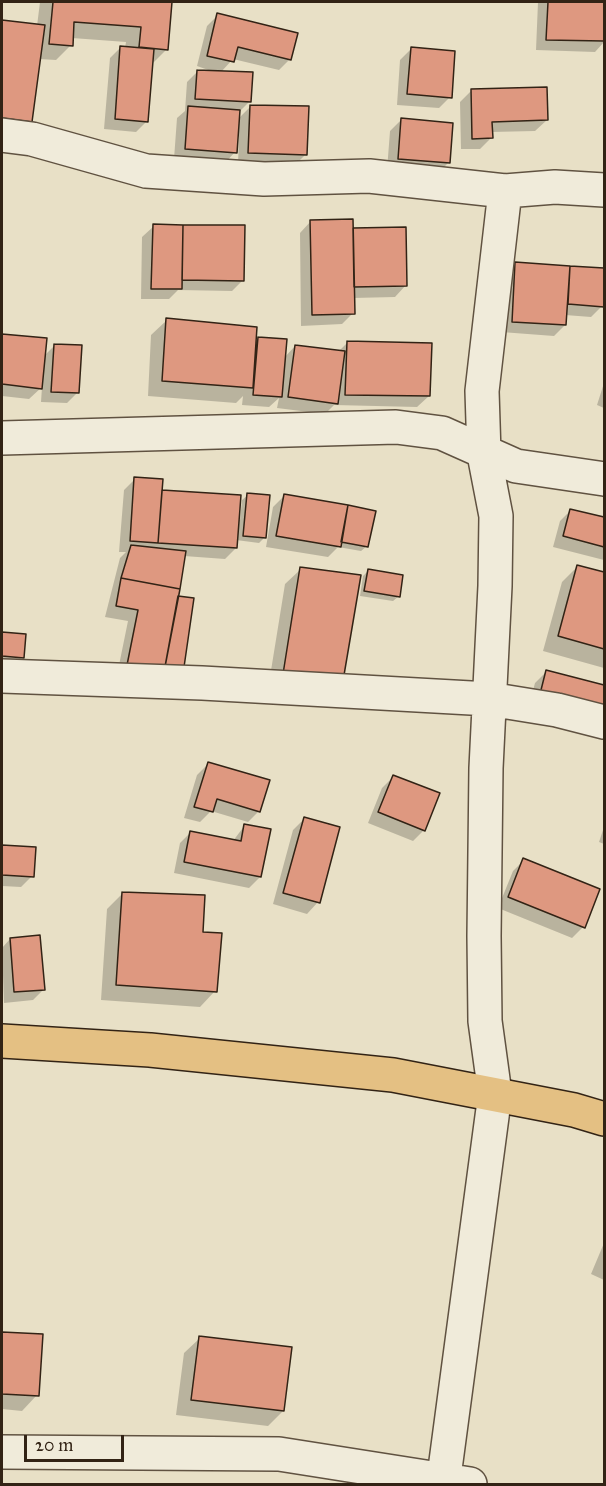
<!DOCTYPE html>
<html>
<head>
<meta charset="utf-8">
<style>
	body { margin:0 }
	#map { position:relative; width:606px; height:1486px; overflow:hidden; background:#e8e0c6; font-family:"IM FELL Great Primer",serif }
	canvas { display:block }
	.frame { position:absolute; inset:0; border:3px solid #322315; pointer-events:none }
	.scale { position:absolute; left:24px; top:1435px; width:100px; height:27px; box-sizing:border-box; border:3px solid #322315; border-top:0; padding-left:8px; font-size:18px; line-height:21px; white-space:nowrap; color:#322315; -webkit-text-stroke:4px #f0ebda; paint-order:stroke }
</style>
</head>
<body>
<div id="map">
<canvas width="606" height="1486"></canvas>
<div class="frame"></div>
<div class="scale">20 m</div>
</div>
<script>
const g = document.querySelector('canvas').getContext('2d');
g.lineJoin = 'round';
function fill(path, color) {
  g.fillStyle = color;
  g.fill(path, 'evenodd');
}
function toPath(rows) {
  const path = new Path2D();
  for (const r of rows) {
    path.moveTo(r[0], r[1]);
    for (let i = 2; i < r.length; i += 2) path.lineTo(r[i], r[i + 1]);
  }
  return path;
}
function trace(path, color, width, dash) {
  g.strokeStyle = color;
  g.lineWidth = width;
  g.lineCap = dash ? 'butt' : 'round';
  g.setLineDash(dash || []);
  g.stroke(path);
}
fill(toPath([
	[40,2,171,2,167,49,151,65,147,121,136,132,104,129,110,58,121,47,125,48,126,42,72,38,71,45,56,60,39,59,31,121,15,137,2,135,2,22,37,26],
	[538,2,604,2,604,42,595,52,536,50],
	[218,15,290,59,279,70,233,59,221,72,250,101,239,112,237,120,251,106,306,154,295,165,238,164,239,136,236,136,235,152,224,164,174,159,177,118,185,111,187,82,198,71,214,72,197,66,207,26],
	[411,49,450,97,439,108,397,105,400,60],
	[471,91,547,120,535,131,491,132,491,138,480,149,461,149,460,102],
	[401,120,448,163,437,174,387,170,390,131],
	[311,221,351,230,406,285,395,297,353,298,353,313,342,324,301,326,300,233],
	[154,226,243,280,232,291,178,290,169,299,141,299,142,237],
	[516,264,604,269,602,306,591,317,565,315,565,325,554,336,501,332,505,275],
	[167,320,255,342,258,338,284,358,295,346,338,352,348,342,429,396,417,407,334,405,325,414,277,408,279,398,269,407,242,405,243,396,236,403,148,396,151,335],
	[2,335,46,339,44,356,54,346,78,392,67,403,41,402,42,387,29,399,2,396],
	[604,383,603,401,604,408,597,405],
	[135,479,160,492,238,520,240,520,242,500,248,495,265,537,259,543,236,540,236,548,225,559,184,556,176,597,192,600,117,675,128,621,105,617,120,558,126,552,119,552,124,490],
	[284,496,367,546,361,551,338,547,328,557,266,547,273,507],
	[571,510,604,519,604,560,553,547,560,521],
	[578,566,604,574,604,668,543,651,562,582],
	[301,569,341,680,268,689,285,584],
	[368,571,399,596,393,601,360,596,363,576],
	[2,634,24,636,22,657,11,668,2,667],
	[546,672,604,687,604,725,529,705,535,683],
	[208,764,259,811,248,822,211,811,200,822,184,818,197,775],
	[393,777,424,830,413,841,368,823,382,788],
	[304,819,318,902,307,914,273,904,293,830],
	[245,825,260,877,249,888,174,873,180,843,191,832,233,841],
	[604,827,604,844,599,842],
	[2,846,34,849,32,876,21,887,2,886],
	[524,860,583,927,572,938,498,908,513,871],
	[122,894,202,933,215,991,200,1007,101,1000,107,909],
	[10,939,44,989,33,1000,4,1003,2,948],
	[604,1243,604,1280,591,1274],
	[2,1333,42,1336,37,1395,22,1411,2,1409],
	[200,1338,283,1411,268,1426,176,1415,184,1353]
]), '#0003');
const building = toPath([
	[53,2,172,2,168,50,139,47,141,27,74,22,73,46,49,44,53,2],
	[548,2,604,2,604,41,546,40,548,2],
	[217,13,298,33,291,60,238,47,234,62,207,56,217,13],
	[2,20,45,25,32,122,2,118,2,20],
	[120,46,154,49,148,122,115,119,120,46],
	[411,47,455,51,452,98,407,94,411,47],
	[197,70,253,72,251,102,195,99,197,70],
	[547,87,548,120,492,122,493,138,472,139,471,89,547,87],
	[250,105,309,106,307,155,248,153,250,105],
	[188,106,240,110,237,153,185,149,188,106],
	[401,118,453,123,450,163,398,159,401,118],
	[353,219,355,314,312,315,310,220,353,219],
	[153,224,183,225,182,289,151,289,153,224],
	[183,225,245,225,244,281,182,280,183,225],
	[406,227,407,286,354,287,353,228,406,227],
	[515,262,570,266,566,325,512,322,515,262],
	[570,266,604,268,604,307,568,304,570,266],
	[166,318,257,327,253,388,162,381,166,318],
	[2,334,47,338,42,389,2,384,2,334],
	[258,337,287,339,282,397,253,395,258,337],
	[347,341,432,343,430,396,345,395,347,341],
	[54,344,82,345,79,393,51,392,54,344],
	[295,345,345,351,338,404,288,397,295,345],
	[134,477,163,479,158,543,130,541,134,477],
	[162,490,241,495,237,548,158,543,162,490],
	[247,493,270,495,266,538,243,536,247,493],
	[284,494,348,505,341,547,276,536,284,494],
	[348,505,376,511,368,547,341,542,348,505],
	[570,509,604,517,604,547,563,536,570,509],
	[131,545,186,551,180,589,121,578,131,545],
	[577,565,604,572,604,649,558,636,577,565],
	[300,567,361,575,343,681,283,674,300,567],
	[368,569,403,575,400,597,364,591,368,569],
	[121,578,180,589,164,672,127,665,138,610,116,606,121,578],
	[178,596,194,598,183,674,164,672,178,596],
	[2,632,26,634,24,658,2,656,2,632],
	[546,670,604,685,604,711,540,694,546,670],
	[208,762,270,780,260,812,217,799,213,812,194,807,208,762],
	[393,775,440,793,425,831,378,812,393,775],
	[304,817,340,827,320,903,283,893,304,817],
	[244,824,271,829,261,877,184,862,190,831,241,841,244,824],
	[2,845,36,847,34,877,2,875,2,845],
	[523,858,600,889,585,928,508,897,523,858],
	[122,892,205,895,203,932,222,933,217,992,116,985,122,892],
	[40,935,45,990,14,992,10,938,40,935],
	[2,1332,43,1334,39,1396,2,1394,2,1332],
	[199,1336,292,1347,284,1411,191,1400,199,1336]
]);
fill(building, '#de9880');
trace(building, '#322315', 1.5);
const minor = toPath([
	[2,135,32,139,146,171,264,179,369,176,505,191,555,187,604,190],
	[2,438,396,427,442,433,516,466,604,479],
	[2,676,202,683,489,699,557,710,604,722],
	[2,1452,279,1454,470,1484],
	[443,1484,495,1094,485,1021,484,936,486,768,495,586,496,516,484,454,482,391,505,191]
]);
const major = toPath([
	[2,1041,150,1050,393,1075,574,1110,604,1119]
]);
trace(minor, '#605241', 36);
trace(major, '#322315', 36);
trace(minor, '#f0ebda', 33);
trace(major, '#e4c083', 33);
</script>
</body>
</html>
